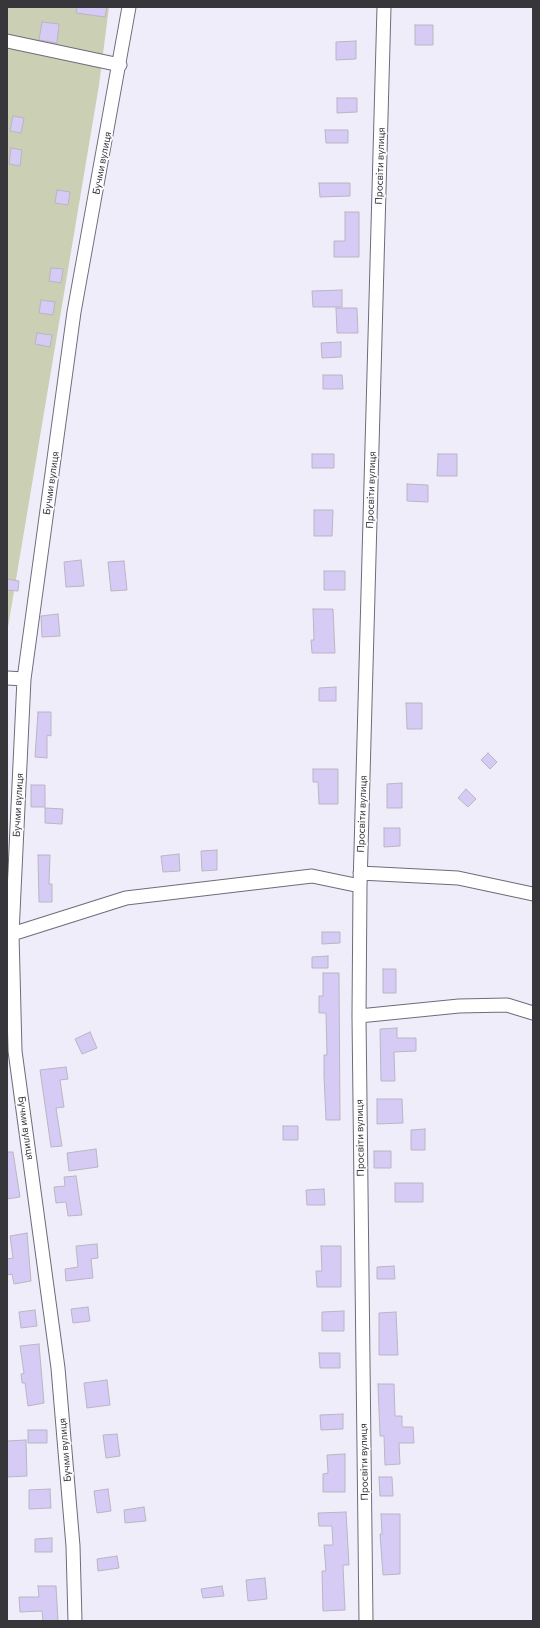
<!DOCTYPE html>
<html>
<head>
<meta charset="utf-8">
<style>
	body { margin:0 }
	#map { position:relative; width:540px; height:1628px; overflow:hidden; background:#f0edfb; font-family:Commissioner,sans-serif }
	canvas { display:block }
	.frame { position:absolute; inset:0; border:8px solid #37363b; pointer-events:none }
</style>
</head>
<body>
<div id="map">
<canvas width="540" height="1628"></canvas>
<div class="frame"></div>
</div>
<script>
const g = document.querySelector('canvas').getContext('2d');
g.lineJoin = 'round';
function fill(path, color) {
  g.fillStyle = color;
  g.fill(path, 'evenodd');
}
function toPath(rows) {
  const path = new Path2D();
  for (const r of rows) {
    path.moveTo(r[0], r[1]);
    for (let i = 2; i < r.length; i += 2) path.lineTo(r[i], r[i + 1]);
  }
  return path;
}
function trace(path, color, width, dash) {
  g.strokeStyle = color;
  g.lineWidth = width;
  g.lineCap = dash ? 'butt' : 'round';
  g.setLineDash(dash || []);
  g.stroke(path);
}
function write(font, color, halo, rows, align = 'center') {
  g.font = font + ' Commissioner,sans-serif';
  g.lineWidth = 3.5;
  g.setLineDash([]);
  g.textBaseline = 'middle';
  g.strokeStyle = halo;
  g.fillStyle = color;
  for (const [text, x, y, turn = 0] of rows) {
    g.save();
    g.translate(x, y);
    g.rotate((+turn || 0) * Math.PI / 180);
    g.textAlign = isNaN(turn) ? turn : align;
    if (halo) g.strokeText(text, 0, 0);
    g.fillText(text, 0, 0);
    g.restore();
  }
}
fill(toPath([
	[7,7,109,7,99,85,7,633]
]), '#cbcfb4');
const building = toPath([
	[77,7,107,7,105,17,76,13,77,7],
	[42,22,59,24,57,43,39,40,42,22],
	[415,25,433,25,433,45,415,45,415,25],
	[356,41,356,59,336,60,336,42,356,41],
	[337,98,357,98,357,112,337,113,337,98],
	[13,116,24,118,21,133,10,131,13,116],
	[325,130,348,130,348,143,326,143,325,130],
	[11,148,22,150,20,166,9,164,11,148],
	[319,183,350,183,350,196,320,197,319,183],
	[57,190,70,192,68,205,55,203,57,190],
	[345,212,359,212,359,257,334,257,334,241,345,241,345,212],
	[51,268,63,269,61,283,49,281,51,268],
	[342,290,342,307,313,307,312,291,342,290],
	[41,300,55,302,53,315,39,313,41,300],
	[336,308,357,308,358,333,337,333,336,308],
	[37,333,52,335,50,347,35,344,37,333],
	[341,342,341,357,322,358,321,343,341,342],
	[323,375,342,375,343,389,323,389,323,375],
	[312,454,334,454,334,468,312,468,312,454],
	[438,454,457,454,457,476,437,476,438,454],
	[407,484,428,485,428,502,407,501,407,484],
	[314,510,333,510,332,536,314,536,314,510],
	[81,560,84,586,66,587,64,562,81,560],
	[124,561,127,590,111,591,108,562,124,561],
	[324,571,345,571,345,590,324,590,324,571],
	[7,579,19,581,18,591,7,590,7,579],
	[313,609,333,609,335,653,312,653,311,640,314,640,313,609],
	[58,614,60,636,42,637,41,616,58,614],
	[336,687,336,701,319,701,319,688,336,687],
	[406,703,422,703,422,729,407,729,406,703],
	[38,712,51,712,51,736,47,735,47,758,35,757,38,712],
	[488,753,497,762,490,769,481,760,488,753],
	[313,769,338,769,338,804,319,804,318,782,313,782,313,769],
	[402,783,402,808,387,808,387,784,402,783],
	[31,785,45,785,45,807,31,807,31,785],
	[466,789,476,799,468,807,458,798,466,789],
	[45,808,63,809,62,824,45,823,45,808],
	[384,828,400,828,400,846,384,847,384,828],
	[217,850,217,870,202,871,201,851,217,850],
	[179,854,180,871,163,872,161,856,179,854],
	[38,855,50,855,49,884,52,884,52,902,39,902,38,855],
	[322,932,340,932,340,943,322,944,322,932],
	[328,956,328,968,312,968,312,957,328,956],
	[383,969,396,969,396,993,383,993,383,969],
	[323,973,339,973,340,1120,326,1120,324,1076,324,1055,327,1055,326,1013,319,1013,319,996,323,996,323,973],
	[397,1028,397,1038,416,1038,416,1051,394,1052,395,1081,381,1081,380,1029,397,1028],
	[90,1032,97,1048,82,1054,75,1039,90,1032],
	[66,1067,68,1079,60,1080,64,1107,56,1108,62,1146,51,1147,40,1070,66,1067],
	[377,1099,402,1099,403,1123,377,1124,377,1099],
	[283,1126,298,1126,298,1140,283,1140,283,1126],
	[425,1129,425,1150,411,1150,411,1130,425,1129],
	[96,1149,98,1167,69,1171,67,1153,96,1149],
	[374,1151,391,1151,391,1168,374,1168,374,1151],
	[7,1152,13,1152,20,1197,7,1199,7,1152],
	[76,1176,82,1215,68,1216,66,1202,56,1203,54,1187,65,1186,64,1177,76,1176],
	[395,1183,423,1183,423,1202,395,1202,395,1183],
	[324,1189,325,1205,307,1205,306,1190,324,1189],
	[27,1233,31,1281,14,1284,12,1274,7,1275,7,1259,13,1258,10,1236,27,1233],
	[97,1244,98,1258,91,1259,93,1278,66,1281,65,1269,78,1267,76,1246,97,1244],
	[321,1246,341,1246,341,1287,317,1287,316,1271,322,1271,321,1246],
	[394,1266,395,1279,377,1279,377,1267,394,1266],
	[88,1307,90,1321,73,1323,71,1309,88,1307],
	[35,1310,37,1326,21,1328,19,1312,35,1310],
	[344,1311,344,1331,322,1331,322,1312,344,1311],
	[396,1312,398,1355,379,1355,379,1313,396,1312],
	[39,1344,44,1403,28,1406,25,1383,22,1383,21,1374,24,1373,20,1346,39,1344],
	[319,1353,340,1353,340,1368,320,1368,319,1353],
	[107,1380,110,1405,87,1408,84,1383,107,1380],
	[378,1384,394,1384,395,1416,402,1416,402,1427,413,1427,414,1443,399,1443,400,1464,385,1465,384,1436,380,1436,378,1384],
	[343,1414,343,1429,321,1430,320,1415,343,1414],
	[28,1430,47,1430,47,1443,28,1443,28,1430],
	[117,1434,120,1456,106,1458,103,1435,117,1434],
	[26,1440,27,1476,7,1477,7,1441,26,1440],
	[345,1454,345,1492,323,1492,323,1474,328,1473,327,1455,345,1454],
	[379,1477,392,1477,393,1496,380,1496,379,1477],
	[50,1489,51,1508,29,1509,29,1490,50,1489],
	[108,1489,111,1511,97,1513,94,1491,108,1489],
	[144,1507,146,1521,125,1523,124,1510,144,1507],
	[346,1512,349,1565,343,1565,345,1610,323,1611,322,1571,326,1571,324,1545,333,1545,332,1526,319,1526,318,1513,346,1512],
	[381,1514,400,1514,400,1574,383,1575,380,1534,382,1534,381,1514],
	[52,1538,52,1552,35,1552,35,1539,52,1538],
	[117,1556,119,1568,98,1571,97,1559,117,1556],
	[265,1578,267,1599,248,1601,246,1580,265,1578],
	[38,1586,56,1586,58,1621,43,1621,42,1611,20,1612,19,1597,39,1597,38,1586],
	[222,1586,224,1596,203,1598,201,1589,222,1586]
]);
fill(building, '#d5cbf4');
trace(building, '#b9b6c3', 1);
const minor = toPath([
	[7,41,120,65],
	[7,678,24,679],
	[360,873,458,878,533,894],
	[12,934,126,898,312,876,360,886],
	[359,1016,459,1006,507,1005,533,1013],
	[75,1621,73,1546,58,1368,15,1051,12,934,24,679,74,312,129,7],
	[366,1621,359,1016,360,886,384,7]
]);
trace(minor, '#6f6c79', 15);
trace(minor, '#fff', 13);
write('10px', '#37363b', '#fdfcff', [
	["Бучми вулиця",102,163,-79],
	["Просвіти вулиця",380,166,-88],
	["Бучми вулиця",51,483,-82],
	["Просвіти вулиця",371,490,-88],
	["Бучми вулиця",18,805,-87],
	["Просвіти вулиця",362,814,-88],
	["Бучми вулиця",26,1128,82],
	["Просвіти вулиця",360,1138,-91],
	["Бучми вулиця",65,1450,-95],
	["Просвіти вулиця",364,1462,-91]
]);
</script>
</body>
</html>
